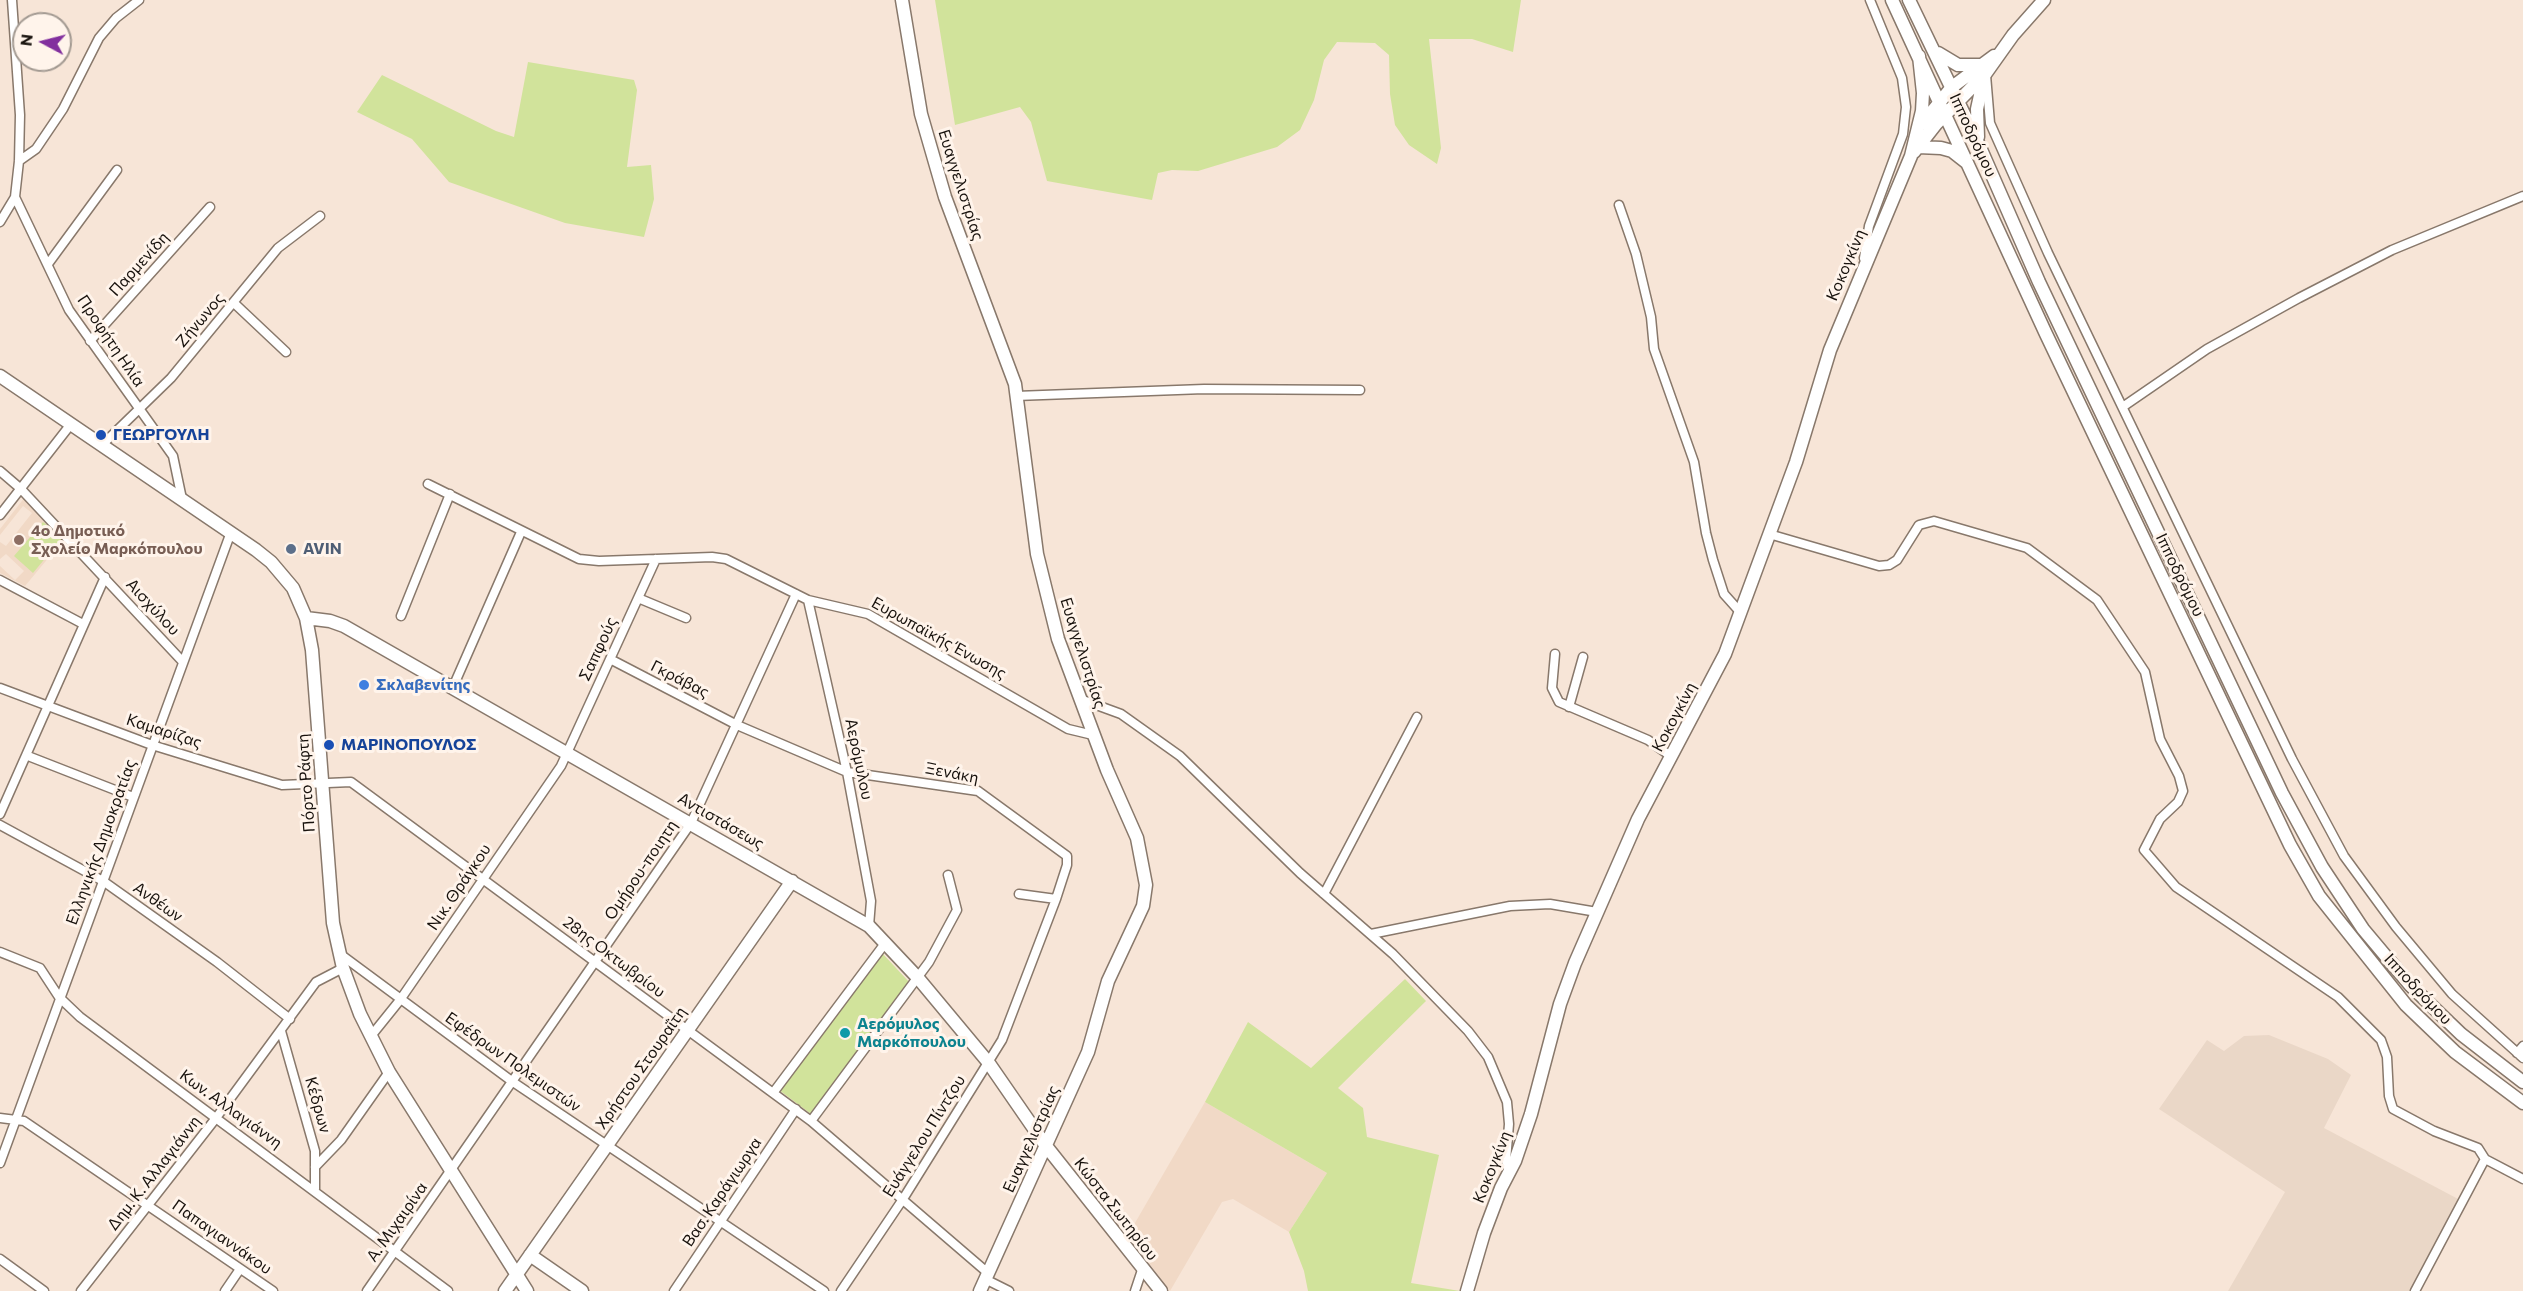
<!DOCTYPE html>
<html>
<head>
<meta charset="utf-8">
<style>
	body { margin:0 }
	#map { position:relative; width:2523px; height:1291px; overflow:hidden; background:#f7e5d7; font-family:Commissioner,sans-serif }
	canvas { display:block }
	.north { position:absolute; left:12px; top:12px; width:60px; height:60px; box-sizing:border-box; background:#fff4eb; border:2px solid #a39a92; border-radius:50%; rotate:277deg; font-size:16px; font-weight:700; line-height:24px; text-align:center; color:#18120d }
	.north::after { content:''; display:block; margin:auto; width:21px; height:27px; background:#822f9e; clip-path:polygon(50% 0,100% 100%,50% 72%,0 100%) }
</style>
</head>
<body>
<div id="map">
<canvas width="2523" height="1291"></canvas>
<div class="north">N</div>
</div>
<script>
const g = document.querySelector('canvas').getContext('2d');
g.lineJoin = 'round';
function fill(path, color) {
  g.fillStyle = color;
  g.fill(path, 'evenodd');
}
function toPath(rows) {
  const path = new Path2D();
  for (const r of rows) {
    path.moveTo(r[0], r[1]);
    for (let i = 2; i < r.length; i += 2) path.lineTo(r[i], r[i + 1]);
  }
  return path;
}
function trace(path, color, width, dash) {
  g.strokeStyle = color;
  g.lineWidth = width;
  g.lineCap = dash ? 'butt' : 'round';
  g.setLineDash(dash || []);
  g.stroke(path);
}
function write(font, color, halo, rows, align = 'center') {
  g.font = font + ' Commissioner,sans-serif';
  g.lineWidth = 6;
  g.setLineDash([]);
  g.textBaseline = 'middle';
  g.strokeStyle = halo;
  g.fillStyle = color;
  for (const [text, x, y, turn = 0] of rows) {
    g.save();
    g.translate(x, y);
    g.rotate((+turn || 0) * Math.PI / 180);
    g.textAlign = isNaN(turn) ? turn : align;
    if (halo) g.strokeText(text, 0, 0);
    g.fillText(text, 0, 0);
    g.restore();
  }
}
fill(toPath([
	[2269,1035,2328,1059,2351,1075,2324,1128,2460,1200,2414,1291,2228,1291,2285,1192,2159,1109,2207,1040,2224,1051,2244,1036]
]), '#ead7c7');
fill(toPath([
	[25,497,65,538,25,586,0,573,0,566,15,580,24,571,6,554,0,559,0,542,6,546,32,513,23,506,0,535,0,529],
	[1205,1102,1327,1173,1289,1232,1233,1199,1222,1202,1170,1291,1128,1235]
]), '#f1d9c6');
fill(toPath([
	[935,0,1521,0,1513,52,1472,39,1429,39,1441,148,1437,164,1409,145,1395,125,1390,94,1389,55,1375,43,1337,42,1324,60,1314,100,1300,130,1277,147,1198,171,1172,170,1158,173,1152,200,1047,181,1031,122,1020,107,955,125],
	[528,62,634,80,637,90,627,167,651,165,654,199,644,237,565,223,449,182,412,139,357,112,382,75,496,131,514,137],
	[43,522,62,538,33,573,14,556],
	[882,953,910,983,811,1114,779,1090],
	[1405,979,1426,1001,1338,1088,1363,1108,1367,1137,1439,1155,1411,1283,1460,1291,1308,1291,1304,1271,1289,1232,1327,1173,1205,1102,1248,1022,1311,1068]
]), '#d1e39b');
const street = toPath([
	[1986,75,1990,123,2048,253,2292,759,2344,856,2396,927,2452,994,2523,1058],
	[19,161,36,149,63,109,99,38,116,18,139,0],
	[15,197,69,310,173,456,182,499],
	[1619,205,1636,254,1651,317,1654,349,1694,462,1706,533,1713,560,1724,594,1741,613],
	[0,222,15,197,19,161,20,115,12,0],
	[1864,258,1869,226,1903,134,1906,107,1902,78,1870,0],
	[48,264,117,170],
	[234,303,286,352],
	[90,341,210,207],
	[1016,396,1204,389,1360,390],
	[2124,406,2207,349,2299,298,2392,250,2523,196],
	[102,445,171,378,278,248,320,216],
	[0,471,21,489,183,662],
	[428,484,579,559,599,561,712,557,726,559,808,600,868,614,1068,729,1093,735],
	[0,515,71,424],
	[1769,534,1879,566,1889,565,1897,560,1919,525,1934,521,2027,548,2097,600,2145,672,2160,739,2179,776,2183,791,2178,802,2160,819,2144,850,2176,887,2338,997,2381,1040,2387,1057,2389,1096,2393,1109,2434,1131,2478,1148,2485,1159,2523,1179],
	[0,580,83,624],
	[638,598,686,618],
	[808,600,847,772,871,901,869,926],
	[401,616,450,494],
	[1555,654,1552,688,1559,702,1648,740,1672,757],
	[610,659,737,725,847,772,978,791,1067,856,1067,865,1056,899,1002,1040,903,1199,841,1291],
	[453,687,521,532],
	[0,688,152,745,282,785,351,782,811,1121,988,1273],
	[1080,699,1121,714,1180,756,1300,873,1393,954,1468,1031,1488,1057,1507,1102,1509,1124,1506,1161,1509,1171],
	[1569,707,1583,657],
	[28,756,133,797],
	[0,814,105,577],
	[0,825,103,881,217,962,290,1019],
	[1019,894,1056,899],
	[1324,894,1417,717],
	[1371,934,1510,906,1550,904,1597,912],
	[0,952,40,968,59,997,80,1017,448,1291],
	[340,954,513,1082,824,1291],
	[281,1031,315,1151,315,1189],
	[371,1036,400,1000,561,766,656,559],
	[2517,1053,2523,1046],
	[773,1093,886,942],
	[0,1118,24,1121,273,1291],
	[811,1121,929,962,957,910,948,875],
	[0,1163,231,532],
	[315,1167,341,1140,389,1072],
	[0,1259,44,1291],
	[985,1279,1009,1291],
	[81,1291,216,1118,316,982,343,968],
	[225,1291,240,1269],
	[367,1291,691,823,796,594],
	[674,1291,796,1109],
	[1135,1291,1142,1270],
	[2415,1291,2485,1159]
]);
const secondary = toPath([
	[902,0,921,114,945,197,1015,384,1037,554,1058,639,1107,770,1137,838,1146,885,1143,906,1108,981,1088,1052,980,1291],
	[1892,0,2046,334,2290,845,2319,896,2406,1005,2455,1052,2523,1103],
	[1909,0,1979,145,2039,282,2282,793,2322,867,2363,929,2410,985,2461,1034,2523,1082],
	[1938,53,1958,65,1980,65],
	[1922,124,1952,87,1994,56],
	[1978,137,1977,109,1984,77],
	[1918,147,1941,148,1952,151,1966,162],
	[1914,152,1936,124,1986,73,2013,35,2044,0],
	[0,376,256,550,271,562,293,588,306,618,312,650,333,923,343,968,360,1014,389,1072,527,1291],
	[306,618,330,621,344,626,869,926,918,978,988,1062,1046,1146,1161,1291],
	[530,1255,582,1291],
	[505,1291,792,881],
	[1467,1291,1484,1233,1501,1188,1515,1161,1531,1114,1560,1004,1575,963,1638,819,1725,654,1796,462,1830,350,1911,156,1922,111,1923,93,1919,56]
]);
trace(street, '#88786b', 11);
trace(secondary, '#88786b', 15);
trace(street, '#fff', 8);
trace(secondary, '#fff', 12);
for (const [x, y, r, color] of [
	[101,435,6,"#1a4fb4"],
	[19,540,6,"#8d6e63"],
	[291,549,6,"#5c6f8a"],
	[364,685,6,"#3f7fe0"],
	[329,745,6,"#1a4fb4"],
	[845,1033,6,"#0f9aa8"]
]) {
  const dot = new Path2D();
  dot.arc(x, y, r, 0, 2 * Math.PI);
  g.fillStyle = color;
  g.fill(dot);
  trace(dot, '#fff4eb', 2);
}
write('16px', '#18120d', '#fff4eb', [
	["Ιπποδρόμου",1973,135,65],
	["Ευαγγελιστρίας",961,185,72],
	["Παρμενίδη",139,264,-48],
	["Κοκογκίνη",1846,265,-67],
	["Ζήνωνος",200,320,-50],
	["Προφήτη Ηλία",111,341,56],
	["Ιπποδρόμου",2180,575,64],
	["Αισχύλου",153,607,47],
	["Ευρωπαϊκής Ένωσης",939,638,29],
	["Σαπφούς",598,649,-65],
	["Ευαγγελιστρίας",1083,653,72],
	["Γκράβας",680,679,27],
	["Κοκογκίνη",1674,717,-62],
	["Καμαρίζας",164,731,18],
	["Αερόμυλου",859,759,78],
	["Ξενάκη",952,773,11],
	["Πόρτο Ράφτη",306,783,-94],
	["Αντιστάσεως",721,821,30],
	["Ελληνικής Δημοκρατίας",101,842,-70],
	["Ομήρου-ποιητη",641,870,-56],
	["Νικ. Θράγκου",459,887,-56],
	["Ανθέων",158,902,35],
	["28ης Οκτωβρίου",614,957,37],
	["Ιπποδρόμου",2418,989,47],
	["Εφέδρων Πολεμιστών",513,1062,35],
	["Χρήστου Στουραΐτη",641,1068,-55],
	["Κέδρων",318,1105,74],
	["Κων. Αλλαγιάννη",231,1109,36],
	["Ευάγγελου Πίντζου",924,1136,-58],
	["Ευαγγελιστρίας",1031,1139,-66],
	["Κοκογκίνη",1492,1167,-68],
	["Δημ. Κ. Αλλαγιάννη",154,1173,-52],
	["Βασ. Καράγιωργα",722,1192,-56],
	["Κώστα Σωτηρίου",1116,1209,52],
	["Α. Μιχαιρίνα",397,1222,-55],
	["Παπαγιαννάκου",222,1237,35]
]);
write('bold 16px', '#164399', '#fff4eb', [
	["ΓΕΩΡΓΟΥΛΗ",113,435],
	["ΜΑΡΙΝΟΠΟΥΛΟΣ",341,745]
], 'left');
write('bold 16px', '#785e54', '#fff4eb', [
	["4ο Δημοτικό",31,531],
	["Σχολείο Μαρκόπουλου",31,549]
], 'left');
write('bold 16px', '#4e5e75', '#fff4eb', [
	["AVIN",303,549]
], 'left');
write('bold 16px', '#366cbe', '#fff4eb', [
	["Σκλαβενίτης",376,685]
], 'left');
write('bold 16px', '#0d838f', '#fff4eb', [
	["Αερόμυλος",857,1024],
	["Μαρκόπουλου",857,1042]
], 'left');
</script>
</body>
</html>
